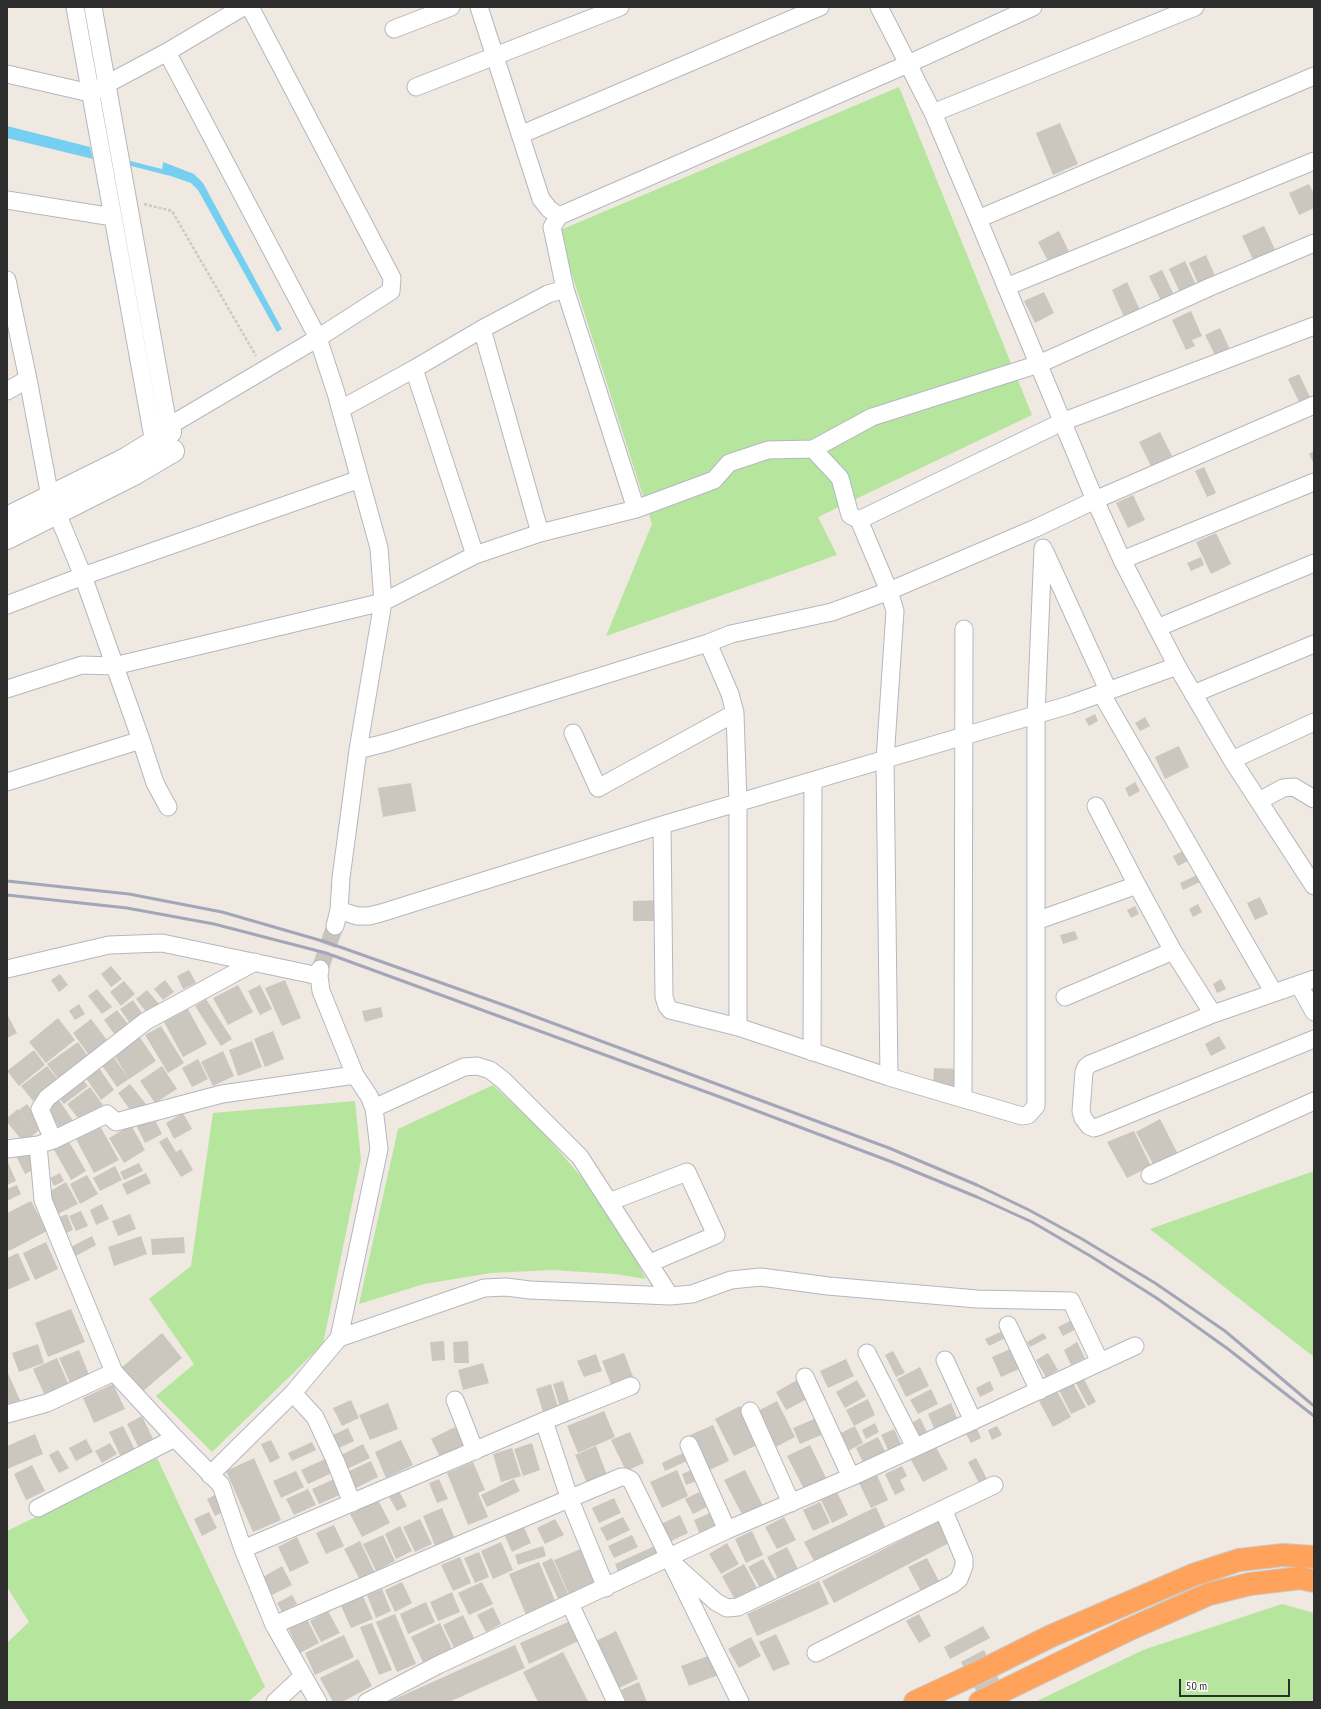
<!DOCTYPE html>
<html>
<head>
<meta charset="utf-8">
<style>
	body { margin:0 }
	#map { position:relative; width:1321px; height:1709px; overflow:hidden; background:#efe9e1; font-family:"PT Sans Narrow",sans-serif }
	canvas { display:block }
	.frame { position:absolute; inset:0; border:8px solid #2e2e2e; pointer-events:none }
	.scale { position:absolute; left:1179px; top:1679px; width:111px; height:18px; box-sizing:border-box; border:2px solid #2e2e2e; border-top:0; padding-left:5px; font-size:12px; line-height:14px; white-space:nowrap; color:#2e2e2e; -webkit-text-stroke:3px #fff; paint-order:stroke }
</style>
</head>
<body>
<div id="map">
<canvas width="1321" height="1709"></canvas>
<div class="frame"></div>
<div class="scale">50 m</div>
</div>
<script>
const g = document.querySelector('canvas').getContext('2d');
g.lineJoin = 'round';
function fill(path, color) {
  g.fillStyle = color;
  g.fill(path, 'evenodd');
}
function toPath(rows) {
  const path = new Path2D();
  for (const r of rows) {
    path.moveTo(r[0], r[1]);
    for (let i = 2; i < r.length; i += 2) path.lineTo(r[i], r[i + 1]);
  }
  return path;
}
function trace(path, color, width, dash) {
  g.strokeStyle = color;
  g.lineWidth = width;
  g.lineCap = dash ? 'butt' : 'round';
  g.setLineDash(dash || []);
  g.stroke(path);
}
fill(toPath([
	[899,87,1032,415,818,517,837,555,606,636,652,524,558,231],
	[493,1085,543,1132,589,1186,629,1247,646,1279,615,1274,553,1270,491,1273,424,1284,359,1304,398,1129],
	[355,1101,361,1160,323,1344,212,1452,156,1396,194,1364,149,1299,191,1266,213,1113],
	[1314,1171,1314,1357,1150,1229],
	[157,1458,265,1687,248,1702,7,1702,7,1643,29,1622,7,1587,7,1531],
	[1282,1604,1314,1613,1314,1702,1035,1702,1143,1650]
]), '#b6e59e');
fill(toPath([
	[7,126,90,147,93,159,7,138],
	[163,162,194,174,203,183,282,329,277,332,198,190,191,183,162,173]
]), '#75cff0');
trace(toPath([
	[125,162,168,173]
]), '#75cff0', 4.5);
fill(toPath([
	[1060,123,1078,164,1053,175,1036,133],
	[1309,184,1314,194,1314,208,1299,215,1289,193],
	[1264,226,1278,256,1256,266,1242,236],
	[1059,231,1071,256,1051,267,1038,242],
	[1206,255,1216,278,1199,286,1189,263],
	[1185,261,1198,289,1182,297,1169,269],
	[1162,270,1174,295,1161,301,1149,276],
	[1127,282,1140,310,1124,317,1112,290],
	[1044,292,1054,313,1035,323,1024,301],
	[1191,311,1202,336,1192,340,1195,346,1186,350,1172,320],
	[1220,328,1232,354,1218,361,1205,335],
	[1299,374,1311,399,1300,404,1288,379],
	[1160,432,1172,456,1151,466,1139,442],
	[1314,451,1314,464,1309,454],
	[1204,467,1216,493,1207,497,1195,471],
	[1133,495,1145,520,1128,528,1116,503],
	[1216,533,1231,564,1211,574,1196,542],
	[1201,557,1204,565,1191,571,1187,563],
	[1095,714,1098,721,1089,726,1085,719],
	[1145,717,1150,726,1140,731,1135,723],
	[1179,746,1189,767,1165,779,1155,757],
	[1135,782,1140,791,1129,797,1125,788],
	[411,783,416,811,383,817,378,788],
	[1185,850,1190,860,1178,866,1173,856],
	[1199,874,1202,881,1183,890,1180,883],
	[1260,897,1268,914,1255,920,1247,903],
	[661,900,661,921,633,921,633,901],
	[1198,904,1202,912,1193,917,1189,909],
	[1135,906,1139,914,1131,918,1127,910],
	[1075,931,1078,939,1063,944,1060,935],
	[111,966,122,979,111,987,101,974],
	[189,970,196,983,183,989,177,976],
	[60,974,68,985,59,992,51,980],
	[1221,979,1226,989,1217,993,1213,984],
	[165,980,174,992,163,1000,154,989],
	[285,980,301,1018,282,1026,265,988],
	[124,981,135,994,121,1006,110,992],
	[238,985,253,1012,228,1025,213,998],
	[260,985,272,1009,260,1015,248,991],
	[97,989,112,1007,102,1014,88,996],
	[147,990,159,1004,147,1013,136,999],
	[206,999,232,1039,221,1046,195,1006],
	[133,1000,142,1013,129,1022,120,1009],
	[79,1004,85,1014,75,1020,69,1011],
	[381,1007,383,1017,365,1022,362,1011],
	[188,1009,207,1044,183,1057,164,1022],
	[117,1010,128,1024,115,1035,104,1020],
	[7,1014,17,1033,7,1038],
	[58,1018,75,1040,46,1063,29,1042],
	[91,1019,110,1044,91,1058,73,1033],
	[161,1026,184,1063,168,1073,145,1035],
	[273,1031,284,1059,265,1067,254,1039],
	[137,1033,156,1061,129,1079,111,1050],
	[1219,1036,1226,1048,1211,1056,1205,1044],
	[252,1041,262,1067,238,1076,229,1050],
	[78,1042,89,1058,59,1080,47,1064],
	[34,1050,45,1065,19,1086,7,1071],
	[223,1051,234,1076,213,1086,201,1062],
	[111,1053,129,1079,117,1087,99,1061],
	[198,1059,208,1079,192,1087,182,1068],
	[97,1065,114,1090,101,1100,83,1074],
	[47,1066,59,1081,33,1101,21,1086],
	[162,1066,177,1089,155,1103,140,1081],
	[934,1068,958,1069,958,1094,933,1088],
	[80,1076,88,1086,64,1104,56,1094],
	[130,1084,146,1104,133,1114,118,1093],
	[90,1087,103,1105,81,1122,67,1104],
	[57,1097,76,1125,63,1133,44,1105],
	[27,1104,44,1126,24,1143,7,1122,7,1118,18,1109,34,1131,19,1110],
	[183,1113,192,1129,174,1139,166,1123],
	[153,1116,162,1134,145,1143,136,1125],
	[1160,1119,1178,1154,1154,1166,1136,1132],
	[131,1125,145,1150,124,1163,109,1138],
	[100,1126,119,1160,94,1173,76,1139],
	[1134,1131,1151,1166,1127,1178,1107,1142],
	[167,1137,176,1152,181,1149,193,1170,181,1177,159,1142],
	[68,1140,86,1171,71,1180,53,1148],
	[28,1150,37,1168,25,1174,16,1156],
	[7,1160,16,1181,7,1185],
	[139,1163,143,1171,124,1180,120,1172],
	[115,1166,122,1180,100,1191,93,1178],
	[60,1173,64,1181,54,1186,50,1178],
	[146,1173,151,1183,127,1195,122,1184],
	[87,1175,98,1194,80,1204,70,1184],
	[66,1182,78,1204,58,1214,47,1193],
	[17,1185,21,1194,7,1201,7,1189],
	[31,1201,47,1231,9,1251,7,1248,7,1213],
	[102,1204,109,1219,96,1225,90,1210],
	[81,1211,88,1226,76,1231,69,1216],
	[67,1214,73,1230,62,1235,55,1219],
	[130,1214,136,1229,118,1236,112,1221],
	[92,1236,96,1245,72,1258,67,1249],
	[141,1236,147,1254,114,1266,108,1247],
	[184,1237,185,1253,152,1255,151,1239],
	[46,1242,58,1269,35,1280,23,1253],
	[18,1253,30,1280,7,1290,7,1258],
	[71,1309,85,1342,48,1357,35,1323],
	[1076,1318,1080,1327,1063,1336,1058,1327],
	[1009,1328,1012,1335,989,1346,985,1339],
	[162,1333,182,1358,142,1392,121,1368],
	[1043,1333,1047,1338,1030,1347,1027,1342],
	[444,1341,445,1360,432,1361,430,1342],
	[468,1341,469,1363,454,1363,453,1342],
	[1077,1342,1085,1358,1071,1365,1064,1350],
	[38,1344,44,1363,19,1372,12,1353],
	[1017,1346,1026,1366,1001,1377,992,1357],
	[79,1350,90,1377,71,1385,59,1358],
	[893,1351,905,1373,896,1377,885,1355],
	[624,1353,634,1379,612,1387,602,1361],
	[1048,1353,1058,1370,1046,1377,1036,1360],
	[596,1354,602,1371,584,1377,577,1361],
	[57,1358,69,1385,45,1396,33,1369],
	[846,1359,854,1376,828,1388,820,1371],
	[483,1363,489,1383,463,1390,458,1370],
	[920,1367,929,1386,906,1397,897,1379],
	[7,1371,20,1400,7,1406],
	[799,1379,809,1398,786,1410,776,1392],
	[1084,1379,1096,1402,1088,1406,1076,1383],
	[857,1380,866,1396,845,1408,836,1392],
	[563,1381,570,1404,560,1407,553,1384],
	[990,1381,994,1390,980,1397,976,1388],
	[1073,1383,1086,1407,1071,1414,1059,1390],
	[113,1384,125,1409,94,1423,83,1398],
	[551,1384,558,1407,543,1412,536,1389],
	[931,1389,938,1404,918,1414,910,1400],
	[1057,1391,1071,1417,1053,1427,1039,1401],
	[868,1399,875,1415,854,1426,846,1410],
	[351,1400,359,1418,342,1426,333,1408],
	[777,1401,795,1437,772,1449,754,1413],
	[388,1403,398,1429,370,1440,359,1415],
	[951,1403,959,1423,936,1433,928,1414],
	[740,1406,759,1444,734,1456,715,1419],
	[604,1411,615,1437,578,1453,567,1426],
	[142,1416,154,1441,139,1448,127,1424],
	[819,1417,826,1433,800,1444,793,1428],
	[920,1418,929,1436,920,1440,912,1423],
	[875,1423,879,1432,866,1439,862,1430],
	[713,1425,729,1461,707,1471,690,1435],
	[123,1426,135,1450,121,1457,109,1432],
	[855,1426,863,1443,844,1453,835,1436],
	[997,1426,1002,1435,992,1440,988,1430],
	[455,1427,464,1445,440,1457,431,1439],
	[976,1427,981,1438,971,1443,965,1432],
	[348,1428,354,1441,337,1449,331,1436],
	[894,1429,902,1446,889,1452,881,1435],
	[630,1432,644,1463,626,1471,611,1440],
	[35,1434,43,1454,7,1469,7,1446],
	[878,1437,886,1453,864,1464,856,1448],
	[86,1439,93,1452,76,1461,69,1448],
	[271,1440,280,1458,270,1463,261,1444],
	[401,1440,413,1465,386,1478,375,1452],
	[312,1442,316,1450,292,1461,288,1453],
	[110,1443,117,1454,102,1463,95,1451],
	[532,1443,540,1470,523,1476,514,1449],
	[363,1444,370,1458,347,1469,341,1455],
	[810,1445,827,1480,805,1491,787,1456],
	[596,1446,607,1475,587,1483,575,1455],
	[936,1447,948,1469,923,1482,911,1460],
	[512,1448,521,1476,501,1482,493,1454],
	[58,1450,69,1468,59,1473,49,1455],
	[685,1452,689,1460,665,1471,662,1463],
	[254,1458,281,1520,253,1532,226,1471],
	[976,1458,987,1479,979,1483,968,1462],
	[325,1459,332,1473,308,1484,301,1470],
	[371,1461,378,1477,356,1488,349,1471],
	[473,1462,485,1490,478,1493,488,1517,468,1525,447,1473],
	[32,1465,45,1491,26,1500,14,1474],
	[902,1466,907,1476,900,1480,905,1490,895,1495,885,1474],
	[694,1469,699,1480,686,1485,682,1474],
	[677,1470,688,1496,662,1508,650,1482],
	[745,1470,763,1506,743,1516,724,1480],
	[296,1471,304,1487,281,1498,273,1481],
	[877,1475,888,1500,871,1508,859,1483],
	[334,1479,342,1494,319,1504,312,1489],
	[439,1479,448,1499,437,1503,429,1483],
	[514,1479,520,1491,487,1507,481,1495],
	[308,1489,316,1505,294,1515,286,1499],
	[399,1491,407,1506,397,1511,389,1497],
	[699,1492,707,1507,693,1514,685,1499],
	[837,1492,848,1515,832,1523,821,1500],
	[217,1494,225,1511,215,1516,207,1499],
	[614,1498,621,1513,599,1523,592,1508],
	[378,1500,390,1523,362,1537,350,1514],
	[820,1502,830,1523,813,1531,803,1510],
	[876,1507,886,1529,815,1563,804,1542],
	[442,1508,455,1539,436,1548,423,1516],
	[209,1512,217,1528,202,1536,194,1519],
	[710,1513,717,1530,701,1537,694,1520],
	[680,1515,688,1533,669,1542,661,1524],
	[623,1517,630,1530,607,1541,600,1528],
	[784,1517,796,1540,777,1549,765,1527],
	[420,1519,432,1544,415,1552,403,1527],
	[555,1519,564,1535,545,1544,537,1528],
	[940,1520,951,1542,834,1603,822,1581],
	[334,1525,344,1546,326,1554,316,1533],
	[523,1525,531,1543,512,1552,504,1534],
	[400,1526,412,1551,396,1559,385,1534],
	[752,1531,763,1555,746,1563,735,1539],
	[383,1535,395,1561,376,1571,363,1544],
	[632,1535,638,1547,614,1558,608,1546],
	[297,1537,309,1563,290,1572,278,1547],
	[360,1541,376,1575,361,1582,344,1549],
	[501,1542,513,1570,493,1579,481,1551],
	[727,1543,739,1564,721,1574,709,1554],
	[659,1544,663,1554,619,1574,615,1564],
	[543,1546,546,1556,518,1565,515,1555],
	[588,1546,603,1584,570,1597,554,1560],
	[787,1547,800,1573,780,1583,767,1557],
	[479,1552,489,1577,475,1583,464,1558],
	[460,1557,471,1583,453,1591,441,1565],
	[552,1558,569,1596,559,1601,542,1563],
	[927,1558,941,1585,923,1595,908,1567],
	[763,1559,775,1580,760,1588,748,1567],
	[539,1562,556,1603,526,1615,509,1574],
	[744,1564,757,1588,735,1600,722,1576],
	[282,1566,292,1585,272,1595,263,1577],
	[819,1581,829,1604,757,1636,747,1614],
	[402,1582,412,1603,395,1612,385,1590],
	[482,1582,493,1604,469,1615,458,1593],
	[382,1589,391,1611,376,1618,367,1595],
	[452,1592,460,1612,438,1621,430,1602],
	[292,1595,297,1604,282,1612,277,1603],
	[363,1596,373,1619,351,1628,341,1606],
	[426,1602,435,1622,408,1634,400,1614],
	[493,1607,501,1624,486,1632,477,1615],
	[328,1611,340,1633,321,1642,310,1621],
	[395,1614,416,1664,397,1672,376,1622],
	[919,1614,931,1636,919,1643,906,1621],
	[463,1615,474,1638,454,1648,443,1625],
	[307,1619,319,1643,300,1653,288,1628],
	[575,1619,583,1639,529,1664,520,1643],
	[372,1623,392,1670,379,1675,360,1627],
	[440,1623,452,1649,423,1662,411,1637],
	[983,1626,990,1638,950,1659,944,1647],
	[616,1631,638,1679,619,1688,596,1641],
	[776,1634,790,1664,773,1671,759,1642],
	[344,1635,354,1657,315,1675,305,1653],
	[751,1637,761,1656,739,1668,728,1649],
	[515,1645,525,1668,449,1702,388,1702],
	[984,1650,1010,1702,982,1702,961,1662],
	[563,1652,588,1701,538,1702,523,1672],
	[713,1654,721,1674,689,1686,681,1666],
	[358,1659,372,1686,342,1702,333,1702,320,1678],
	[639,1682,647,1702,626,1702,621,1690]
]), '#cbc7bf');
trace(toPath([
	[320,969,335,926]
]), '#c8c4bd', 17, [17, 8]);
const street = toPath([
	[75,7,156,454],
	[93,7,170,436],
	[479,7,541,199,549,209,559,216,552,227,565,289,636,509],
	[879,7,933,113,978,219],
	[394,29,451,7],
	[167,52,318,338,336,393,379,548,383,602,358,750,341,878,339,910,335,926],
	[7,74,90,93,167,52,243,7],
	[416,87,620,7],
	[933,113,1195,7],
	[520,135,820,7],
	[7,200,113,217],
	[559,216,908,64,1033,7],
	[7,280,28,379,50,497],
	[1006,287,1314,161],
	[482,329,540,533],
	[414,369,475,555],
	[7,391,28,379],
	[341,409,414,369,482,329,548,294,565,289],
	[169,426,318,338,391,291,392,278,250,7],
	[813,449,840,478,850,515,859,520,889,591,895,611,885,760,889,1077],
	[57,513,83,576,141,740,155,783,168,807],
	[859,520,1062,422,1314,326],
	[1045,552,1108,690],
	[1122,560,1314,482],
	[7,605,83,576,360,479],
	[1157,628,1314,563],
	[708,643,730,694,735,713,738,803,738,1027],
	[1177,666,1232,760,1314,886],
	[7,689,82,665,114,666,383,602,475,555,540,533,636,509,714,480,729,463,768,450,813,449,872,417,1039,364,1210,287,1314,243],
	[1101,693,1274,993],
	[1193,694,1314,644],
	[573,733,598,788,735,713],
	[358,750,389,742,708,643,731,634,832,612,889,591,1036,528,1095,500,1314,405],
	[1232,760,1314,722],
	[7,782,141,740],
	[1259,801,1283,788,1294,787,1314,799],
	[1096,806,1137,885,1173,951,1213,1014],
	[662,825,664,997,667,1006,670,1010,738,1027,889,1077,1022,1116,1028,1115,1036,1106,1036,715,1043,548],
	[339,910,357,916,369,916,381,913,662,825,1069,705,1177,666,1122,560,1095,500,978,219,1314,76],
	[1036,921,1137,885],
	[7,969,109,945,162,943,319,976],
	[1314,979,1213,1014,1090,1064,1086,1067,1084,1072,1081,1111,1083,1118,1089,1126,1094,1128,1100,1126,1314,1039],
	[1299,985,1314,1012],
	[1065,997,1173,951],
	[812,1052,813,781],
	[963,1098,964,629],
	[374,1108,464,1067,477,1066,490,1070,503,1080,580,1157,670,1296],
	[53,1140,40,1109,47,1098,146,1021,255,962],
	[38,1145,53,1140,107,1114,116,1122,222,1094,355,1075],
	[7,1149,38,1145,43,1200,114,1372,175,1438,221,1485,243,1549,274,1625,318,1702],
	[1150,1175,1314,1101],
	[609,1202,687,1172,716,1235,650,1263],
	[1008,1325,1039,1391],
	[339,1338,484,1288,506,1287,530,1290,670,1296,692,1294,731,1280,761,1277,828,1286,977,1299,1071,1301,1100,1362],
	[867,1353,915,1447],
	[945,1360,973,1421],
	[805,1377,851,1477],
	[293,1393,315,1417,335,1460,352,1503],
	[455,1400,475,1451],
	[750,1411,791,1503],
	[7,1414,47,1403,114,1372],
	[544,1421,570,1500,606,1588],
	[689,1445,727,1530],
	[210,1475,293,1393,339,1338,379,1149,374,1108,369,1096,355,1075,321,991,319,976,320,969],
	[38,1508,175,1438],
	[243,1549,544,1421,631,1386],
	[676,1566,716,1602,727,1608,738,1607,994,1485],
	[570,1604,616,1702],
	[274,1625,459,1545,621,1477,625,1477,631,1480,740,1702],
	[816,1653,953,1584,959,1579,964,1566,964,1559,943,1509],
	[275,1702,303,1676],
	[367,1702,438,1665,727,1530,851,1477,1135,1346]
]);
const secondary = toPath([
	[7,518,126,459,170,432],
	[7,538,134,474,173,451]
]);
const highway = toPath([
	[915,1702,977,1673,1051,1636,1193,1575,1239,1560,1283,1555,1314,1557],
	[980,1702,1130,1629,1209,1594,1250,1584,1300,1578,1314,1581]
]);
trace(street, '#b4b7c1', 19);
trace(secondary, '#b4b7c1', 24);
trace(highway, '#c9c9c9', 24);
trace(toPath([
	[144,204,172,211,256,356]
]), '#c9c9c9', 2.5, [3, 2]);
trace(street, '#fff', 17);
trace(secondary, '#fff', 22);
trace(highway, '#ffa35c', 22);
trace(toPath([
	[7,881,129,894,222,912,326,942,512,1008,889,1148,977,1185,1029,1210,1082,1239,1155,1283,1225,1331,1314,1406],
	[7,895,127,908,214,924,326,953,720,1097,892,1162,977,1197,1032,1222,1092,1257,1158,1299,1228,1349,1314,1416]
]), '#a3a6b8', 3);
</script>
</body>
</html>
